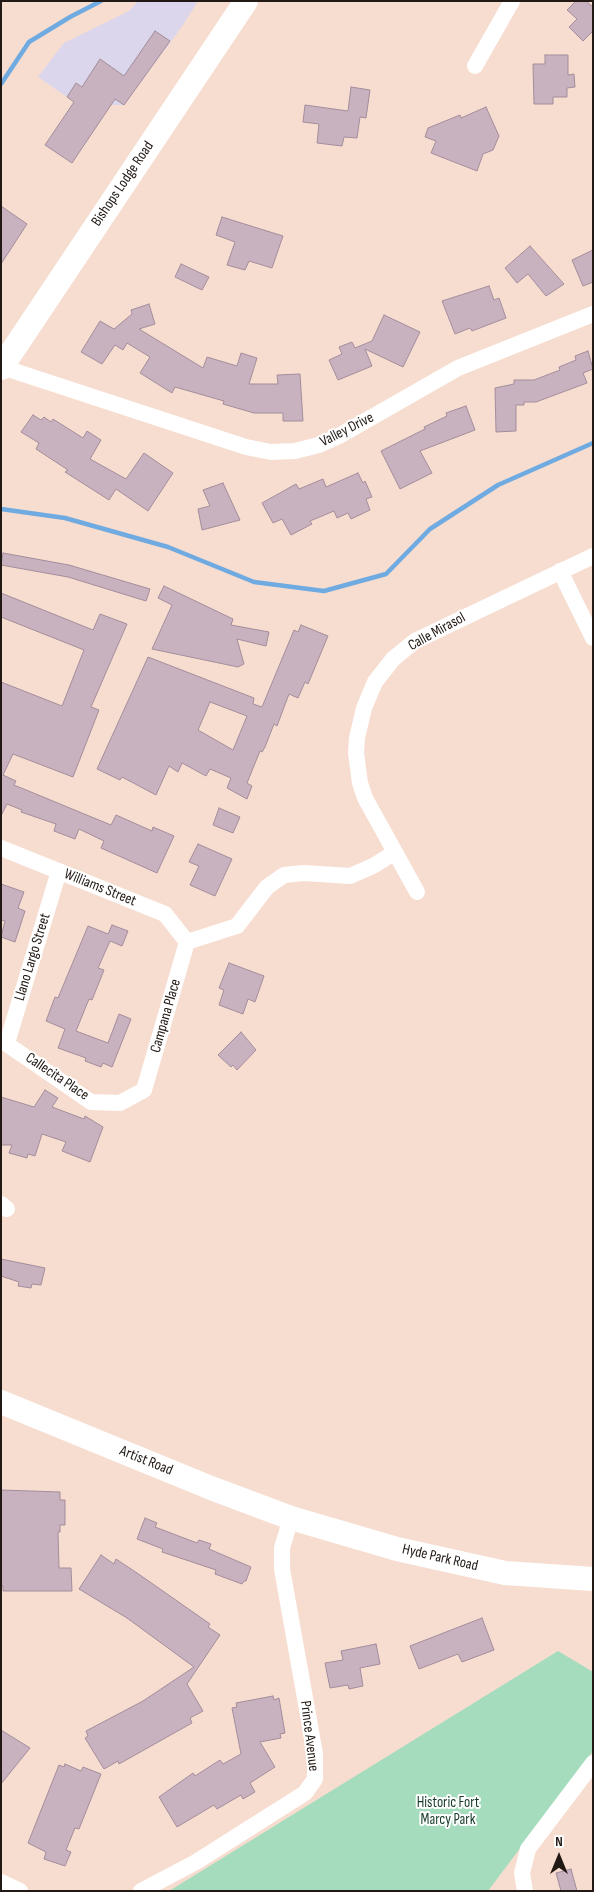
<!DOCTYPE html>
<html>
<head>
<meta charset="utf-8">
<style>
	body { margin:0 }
	#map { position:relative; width:594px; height:1892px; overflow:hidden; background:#f7ddd0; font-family:"Sofia Sans Condensed",sans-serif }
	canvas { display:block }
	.frame { position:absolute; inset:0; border:2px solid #221914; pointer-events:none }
	.north { position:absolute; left:534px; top:1832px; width:50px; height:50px; -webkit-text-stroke:4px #fff; paint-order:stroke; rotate:0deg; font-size:14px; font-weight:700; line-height:20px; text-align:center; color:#221914 }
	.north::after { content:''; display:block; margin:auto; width:18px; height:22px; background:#221914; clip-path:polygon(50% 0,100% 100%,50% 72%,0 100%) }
</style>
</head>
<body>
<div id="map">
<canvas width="594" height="1892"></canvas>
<div class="frame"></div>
<div class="north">N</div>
</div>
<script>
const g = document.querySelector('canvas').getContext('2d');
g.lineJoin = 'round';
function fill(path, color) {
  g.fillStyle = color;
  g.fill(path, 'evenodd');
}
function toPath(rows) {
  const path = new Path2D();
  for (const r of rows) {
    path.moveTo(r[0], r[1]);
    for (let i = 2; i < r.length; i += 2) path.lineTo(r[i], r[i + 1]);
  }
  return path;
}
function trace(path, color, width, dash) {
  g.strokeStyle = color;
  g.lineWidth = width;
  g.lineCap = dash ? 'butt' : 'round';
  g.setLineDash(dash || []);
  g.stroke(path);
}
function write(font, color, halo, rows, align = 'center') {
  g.font = font + ' "Sofia Sans Condensed",sans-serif';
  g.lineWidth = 4;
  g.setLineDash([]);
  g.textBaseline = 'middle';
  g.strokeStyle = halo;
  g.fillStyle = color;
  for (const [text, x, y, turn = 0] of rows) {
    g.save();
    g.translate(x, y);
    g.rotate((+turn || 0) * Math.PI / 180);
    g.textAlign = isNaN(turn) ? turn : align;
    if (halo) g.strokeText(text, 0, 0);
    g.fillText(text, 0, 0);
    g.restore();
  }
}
fill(toPath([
	[138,1,198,1,183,25,124,105,110,105,77,83,67,97,38,77,64,43,129,11]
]), '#dbd6ec');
fill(toPath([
	[558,1651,593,1672,593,1751,488,1891,169,1891]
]), '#a4dcbd');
trace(toPath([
	[1,84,29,42,70,17,101,1],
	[1,509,65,518,168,547,254,582,324,591,386,574,430,529,498,485,593,443]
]), '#6faae1', 4.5);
const building = toPath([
	[576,1,586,1,593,7,593,31,583,41,569,27,577,19,567,10,576,1],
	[155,31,170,41,124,105,115,99,72,163,45,145,74,102,67,97,76,83,82,87,100,59,124,76,155,31],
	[545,55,568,55,568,75,574,74,575,87,567,88,567,97,553,97,553,104,534,104,533,64,545,64,545,55],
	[351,87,370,90,366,118,360,117,357,138,344,137,342,146,317,143,319,124,303,122,305,105,348,111,351,87],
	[486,107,499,136,493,150,483,154,477,171,431,153,436,141,425,137,428,128,460,115,461,118,486,107],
	[1,206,27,224,1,264,1,206],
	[222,217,283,236,272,268,249,261,245,270,227,265,235,242,216,235,222,217],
	[530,246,564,284,546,296,528,274,517,283,505,268,530,246],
	[593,250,593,282,583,286,572,260,593,250],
	[181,264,209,277,202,290,175,277,181,264],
	[489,286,494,300,499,298,506,318,472,331,470,328,455,334,442,301,489,286],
	[149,304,155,324,139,329,203,368,207,357,237,366,241,353,257,358,249,384,278,384,277,375,300,374,303,421,283,421,283,413,254,413,223,404,224,401,175,387,172,393,140,373,150,357,127,343,123,350,115,345,102,364,81,352,100,321,114,329,132,314,131,310,149,304],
	[384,315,420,332,403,367,365,349,372,366,338,380,329,360,342,354,339,347,352,342,355,348,372,341,384,315],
	[588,351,593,369,583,373,587,383,536,402,524,402,524,405,516,405,516,431,496,432,495,388,514,384,514,380,534,380,560,370,559,367,576,360,575,356,588,351],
	[466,406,475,430,420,451,432,473,400,489,381,451,425,429,424,427,447,416,446,413,466,406],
	[33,415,41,420,44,417,51,422,53,419,83,438,87,431,101,440,90,459,126,479,144,453,173,473,148,511,116,489,109,500,65,472,68,470,36,449,39,443,21,432,33,415],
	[358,473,363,483,365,481,372,497,366,499,370,510,351,519,348,513,337,518,334,511,310,521,312,524,291,535,282,519,273,523,262,503,296,484,299,489,323,479,326,487,358,473],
	[223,483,240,520,202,530,198,509,210,506,203,490,223,483],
	[3,553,69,565,150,589,146,601,68,577,1,565,3,553],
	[164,586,233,619,231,625,269,632,266,646,237,639,244,664,238,667,152,649,172,605,158,598,164,586],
	[1,593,93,630,100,614,127,624,91,707,99,710,73,777,13,754,3,775,16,781,14,785,111,825,116,815,152,831,153,827,174,836,157,873,101,848,104,841,79,829,75,839,54,831,56,824,21,812,22,810,7,804,1,816,1,682,62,706,84,650,1,617,1,593],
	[301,625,328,636,308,684,305,682,298,698,289,694,277,726,274,724,265,747,262,752,260,751,247,783,252,786,247,799,227,788,231,778,210,769,206,776,182,763,178,772,169,766,156,795,122,777,120,780,97,769,148,657,254,698,253,704,262,707,294,630,298,632,301,625],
	[210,702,247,716,233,750,198,730,210,702],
	[219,808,240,817,233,833,213,825,219,808],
	[198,844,232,859,215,896,190,885,199,866,189,862,198,844],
	[1,884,24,892,18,908,25,911,15,942,1,937,5,921,1,920,1,884],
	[112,925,128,931,122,946,110,941,98,968,104,970,92,1000,89,999,76,1031,108,1043,119,1014,131,1019,112,1067,103,1063,101,1067,85,1061,86,1058,58,1048,65,1029,46,1021,55,997,58,998,88,926,108,934,112,925],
	[229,963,264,976,255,1002,248,999,243,1014,219,1005,224,990,219,988,229,963],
	[241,1032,256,1050,237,1070,233,1065,231,1067,218,1055,241,1032],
	[45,1090,58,1098,52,1107,84,1119,85,1116,103,1127,90,1162,62,1151,66,1142,42,1134,35,1156,28,1154,27,1158,9,1153,12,1145,1,1145,1,1097,34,1107,45,1090],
	[1,1259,45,1268,41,1285,32,1284,31,1288,18,1286,19,1282,1,1276,1,1259],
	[1,1490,60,1492,60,1500,65,1500,65,1525,60,1525,60,1532,58,1532,59,1568,71,1568,72,1591,3,1591,3,1586,1,1586,1,1490],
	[145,1518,157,1523,155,1527,197,1543,199,1540,211,1544,209,1549,251,1567,246,1581,244,1581,242,1584,215,1574,216,1570,162,1552,163,1549,137,1539,145,1518],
	[101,1555,114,1564,116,1559,140,1575,210,1624,208,1627,220,1635,187,1684,203,1711,190,1718,192,1723,119,1764,118,1761,104,1769,85,1738,88,1736,86,1731,143,1701,194,1667,127,1618,79,1589,101,1555],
	[482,1618,494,1650,462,1662,458,1654,419,1669,410,1646,482,1618],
	[376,1644,380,1664,360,1668,363,1686,349,1689,348,1685,330,1688,325,1663,343,1660,341,1651,376,1644],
	[273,1696,274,1700,279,1698,285,1733,280,1734,281,1738,260,1742,275,1767,250,1783,255,1792,243,1799,241,1795,217,1809,214,1805,177,1827,159,1797,193,1773,195,1776,220,1760,223,1764,241,1754,232,1708,237,1707,236,1703,273,1696],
	[1,1730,30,1748,1,1784,1,1730],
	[65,1764,81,1771,83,1767,101,1774,79,1829,75,1828,66,1850,71,1852,65,1866,44,1859,46,1852,28,1843,59,1765,64,1767,65,1764],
	[571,1869,577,1891,561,1891,556,1873,571,1869]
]);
fill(building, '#c9b2c0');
trace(building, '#a38d9b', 1);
trace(toPath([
	[475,66,512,1],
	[2,367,246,447,271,452,295,451,319,445,339,436,458,368,593,314],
	[560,571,593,638],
	[1,848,165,914,187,942],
	[417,892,365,798,360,783,356,753,357,738,364,708,375,682,393,659,415,641,593,556],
	[187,942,237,926,267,887,284,875,304,873,350,876,373,866,394,853],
	[1,1040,91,1102,120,1103,144,1090,187,942],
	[7,1043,59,871],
	[1,1204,7,1209],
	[1,1882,20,1891],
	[141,1891,196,1862,305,1793,315,1779,315,1754,282,1569,282,1548,291,1518],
	[525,1891,522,1873,528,1849,593,1763]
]), '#fff', 16);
trace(toPath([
	[1,368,246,1],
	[1,1402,211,1488,291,1518,397,1549,505,1573,593,1579]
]), '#fff', 24);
write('15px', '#221914', '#fff', [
	["Bishops Lodge Road",123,184,-56],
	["Valley Drive",347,430,-27],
	["Calle Mirasol",437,632,-29],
	["Williams Street",100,888,22],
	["Llano Largo Street",33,957,-73],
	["Campana Place",166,1016,-74],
	["Callecita Place",57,1077,34],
	["Artist Road",146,1461,22],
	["Hyde Park Road",440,1558,13],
	["Prince Avenue",309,1736,83]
]);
write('15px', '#163b29', '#fff', [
	["Historic Fort",448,1803],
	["Marcy Park",448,1820]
]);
</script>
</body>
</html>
